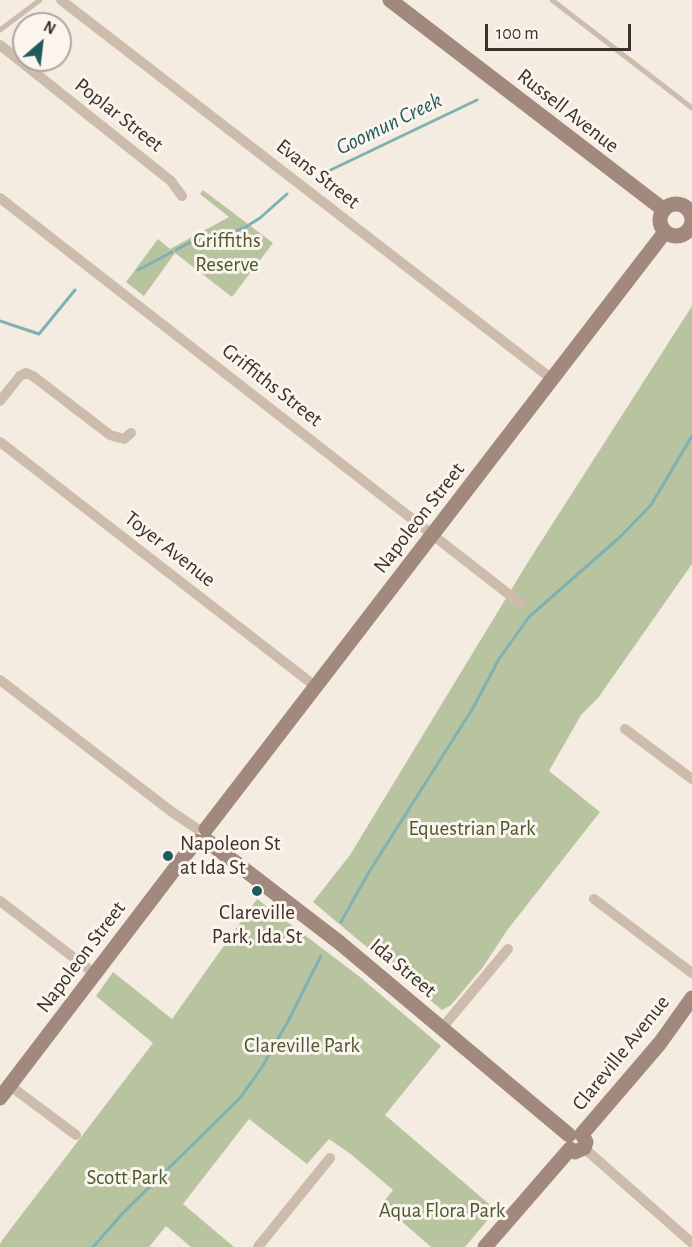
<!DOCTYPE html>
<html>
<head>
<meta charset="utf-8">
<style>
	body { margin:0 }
	#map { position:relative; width:692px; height:1247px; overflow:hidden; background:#f4ebe1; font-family:"Alegreya Sans",sans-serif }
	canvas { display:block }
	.north { position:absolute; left:12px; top:12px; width:60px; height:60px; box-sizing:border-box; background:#fbf5ee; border:2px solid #aea6a0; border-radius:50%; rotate:28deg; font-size:16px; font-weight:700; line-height:24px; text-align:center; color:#3b302b }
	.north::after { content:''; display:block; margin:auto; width:21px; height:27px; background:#1f5a5e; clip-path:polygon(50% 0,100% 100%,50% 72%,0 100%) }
	.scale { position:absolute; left:485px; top:24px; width:146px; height:27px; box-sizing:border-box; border:3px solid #3b302b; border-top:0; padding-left:8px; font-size:18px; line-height:21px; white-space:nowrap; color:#3b302b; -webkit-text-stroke:4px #fbf5ee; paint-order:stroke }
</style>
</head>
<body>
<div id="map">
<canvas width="692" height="1247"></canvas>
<div class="north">N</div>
<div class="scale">100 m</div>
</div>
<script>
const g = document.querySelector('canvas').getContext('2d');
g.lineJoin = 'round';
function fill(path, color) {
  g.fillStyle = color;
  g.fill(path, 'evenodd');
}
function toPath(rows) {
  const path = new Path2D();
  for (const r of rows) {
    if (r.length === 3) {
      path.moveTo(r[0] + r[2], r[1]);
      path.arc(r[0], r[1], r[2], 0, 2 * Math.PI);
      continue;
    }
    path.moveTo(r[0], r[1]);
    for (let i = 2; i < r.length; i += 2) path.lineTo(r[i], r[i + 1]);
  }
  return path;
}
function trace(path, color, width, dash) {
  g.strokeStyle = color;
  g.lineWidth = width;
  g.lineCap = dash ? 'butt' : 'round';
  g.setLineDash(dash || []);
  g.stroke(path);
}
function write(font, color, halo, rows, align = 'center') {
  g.font = font + ' "Alegreya Sans",sans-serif';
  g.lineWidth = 6;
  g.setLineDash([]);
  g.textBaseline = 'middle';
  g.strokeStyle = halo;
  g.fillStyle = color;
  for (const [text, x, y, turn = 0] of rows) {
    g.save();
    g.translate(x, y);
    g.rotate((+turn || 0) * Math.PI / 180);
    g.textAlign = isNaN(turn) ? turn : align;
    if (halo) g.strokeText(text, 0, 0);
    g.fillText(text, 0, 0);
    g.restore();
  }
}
fill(toPath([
	[203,190,273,243,232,297,175,253,144,296,126,282,158,239,170,249,229,217,200,194],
	[692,306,692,564,598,698,581,715,549,771,600,812,508,929,483,967,451,1005,442,1010,313,902,350,855,528,562],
	[257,899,360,977,441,1046,385,1115,496,1210,465,1247,431,1247,382,1204,393,1190,352,1155,329,1139,307,1164,249,1119,183,1204,234,1247,191,1247,166,1226,149,1247,0,1247,0,1244,6,1235,153,1043,96,996,113,972,172,1019]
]), '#b8c4a0');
trace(toPath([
	[316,177,477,100],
	[176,250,189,243,229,234,244,228,260,218,287,194],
	[138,270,172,252],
	[0,321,39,334,75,290],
	[341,922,369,872,473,708,499,659,529,617,620,537,651,505,692,436],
	[93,1247,123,1213,240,1098,262,1067,287,1023,321,956]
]), '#7fb0b2', 3);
trace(toPath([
	[552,0,692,108],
	[0,30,40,0]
]), '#cdbbac', 5);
trace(toPath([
	[61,0,552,379],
	[0,45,171,181,182,196],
	[0,198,520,603],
	[0,401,20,376,26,373,33,376,110,435,124,439,131,433],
	[0,442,315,686],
	[0,680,172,812,196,828],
	[625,729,692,779],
	[594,899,692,973],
	[0,901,95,974],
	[442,1028,508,949],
	[9,1085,76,1135],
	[584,1148,692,1243],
	[258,1247,330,1158]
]), '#cdbbac', 10);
trace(toPath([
	[390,0,664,210],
	[676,220,16],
	[206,829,665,232],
	[206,840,340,943,569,1135],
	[0,1098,196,841],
	[582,1134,660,1043,692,998],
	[570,1149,575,1152,584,1148,586,1142,582,1134],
	[485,1247,570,1149]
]), '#a18a7d', 15);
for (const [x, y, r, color] of [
	[168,856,6,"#1f5a5e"],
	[257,891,6,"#1f5a5e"]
]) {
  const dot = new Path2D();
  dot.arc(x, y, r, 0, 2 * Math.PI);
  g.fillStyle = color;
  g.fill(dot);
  trace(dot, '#fbf5ee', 2);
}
write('21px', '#3b302b', '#fbf5ee', [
	["Russell Avenue",568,111,38],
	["Poplar Street",119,115,38],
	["Evans Street",318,174,38],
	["Griffiths Street",272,385,38],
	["Napoleon Street",419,518,-52],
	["Toyer Avenue",170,549,38],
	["Napoleon Street",81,957,-53],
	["Ida Street",403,968,40],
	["Clareville Avenue",621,1053,-51]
]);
write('21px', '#4a5a2e', '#fbf5ee', [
	["Griffiths",227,241],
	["Reserve",227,265],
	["Equestrian Park",472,829],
	["Clareville Park",302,1046],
	["Scott Park",127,1178],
	["Aqua Flora Park",442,1211]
]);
write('21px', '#3b302b', '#fbf5ee', [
	["Napoleon St",180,844],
	["at Ida St",180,868],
	["Clareville",257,913,"center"],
	["Park, Ida St",257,937,"center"]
], 'left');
write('italic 22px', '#1f5a5e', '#fbf5ee', [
	["Goomun Creek",389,124,-26]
]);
</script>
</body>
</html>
